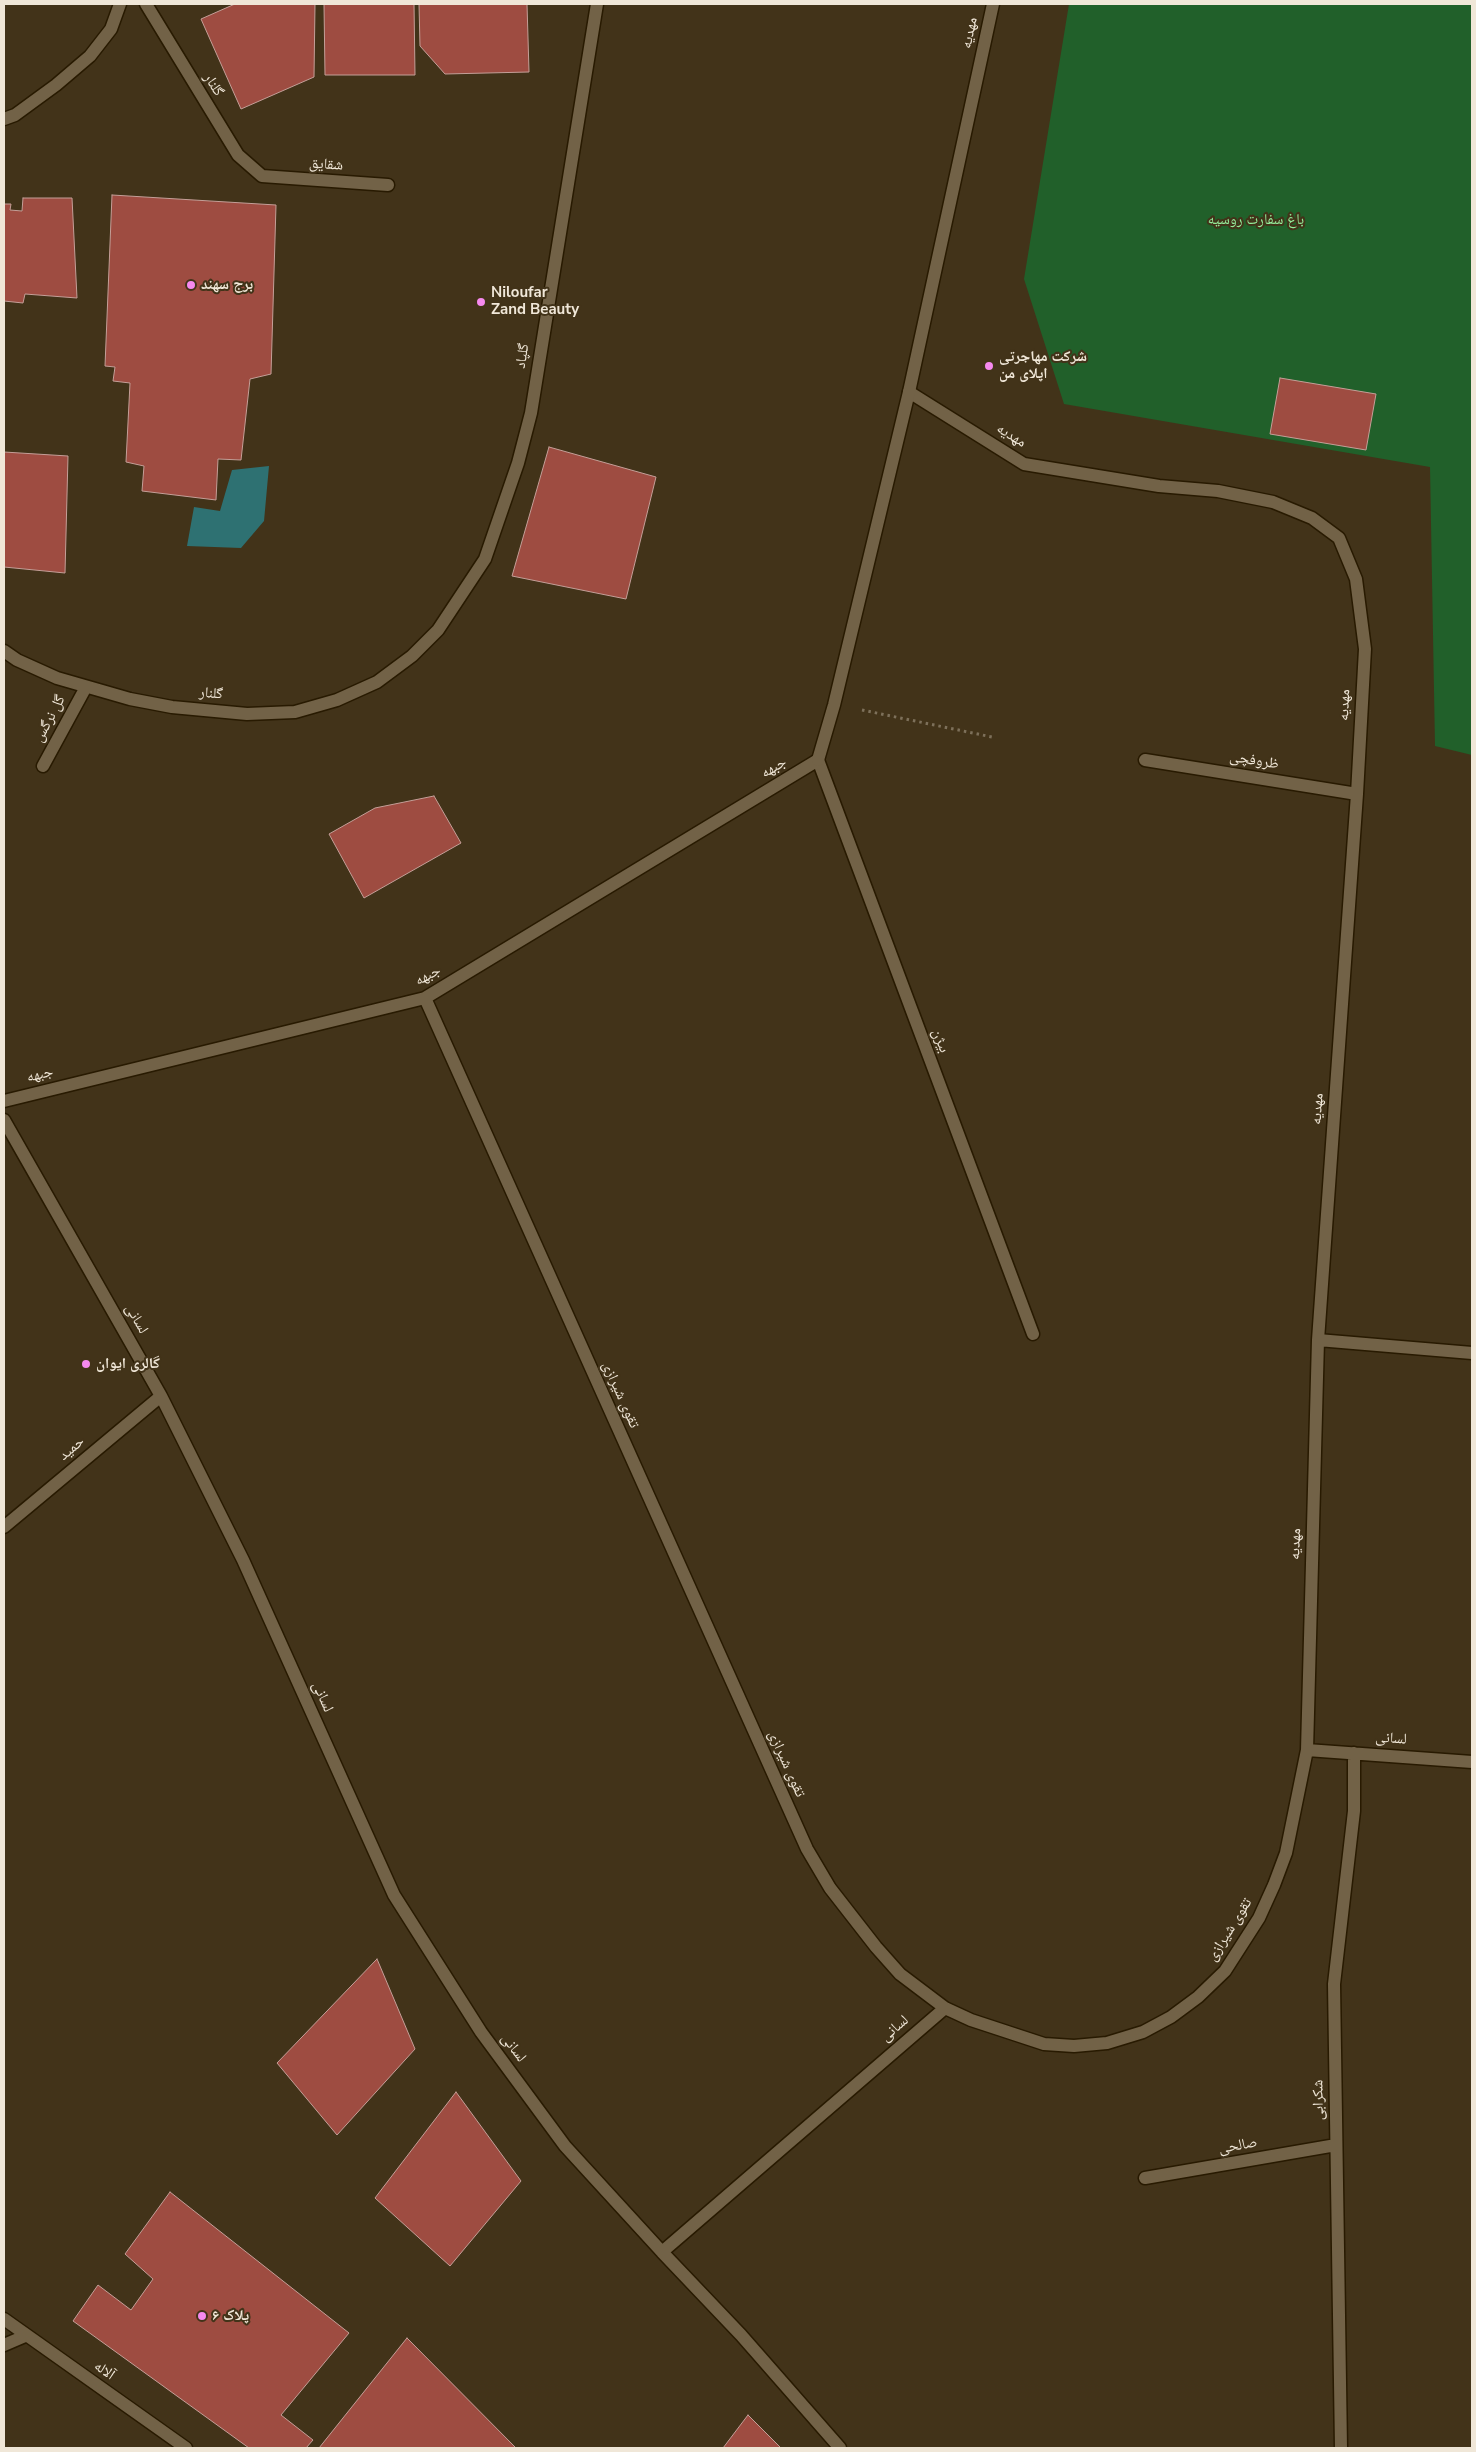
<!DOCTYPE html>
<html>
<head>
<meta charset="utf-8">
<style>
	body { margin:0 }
	#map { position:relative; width:1476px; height:2452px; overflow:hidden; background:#423319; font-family:"Nunito Sans",sans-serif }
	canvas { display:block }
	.frame { position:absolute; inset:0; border:5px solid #f0e7d8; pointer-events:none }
</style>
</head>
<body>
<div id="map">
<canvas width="1476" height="2452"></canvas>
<div class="frame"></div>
</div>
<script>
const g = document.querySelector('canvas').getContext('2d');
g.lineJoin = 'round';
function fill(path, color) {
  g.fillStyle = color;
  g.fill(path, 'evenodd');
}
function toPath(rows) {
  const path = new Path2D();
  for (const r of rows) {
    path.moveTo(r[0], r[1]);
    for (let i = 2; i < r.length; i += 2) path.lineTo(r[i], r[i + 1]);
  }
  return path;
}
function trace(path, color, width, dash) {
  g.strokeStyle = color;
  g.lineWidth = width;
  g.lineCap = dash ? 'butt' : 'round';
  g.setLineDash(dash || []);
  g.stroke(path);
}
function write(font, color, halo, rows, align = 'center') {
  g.font = font + ' "Nunito Sans","Noto Naskh Arabic",sans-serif';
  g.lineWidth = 4;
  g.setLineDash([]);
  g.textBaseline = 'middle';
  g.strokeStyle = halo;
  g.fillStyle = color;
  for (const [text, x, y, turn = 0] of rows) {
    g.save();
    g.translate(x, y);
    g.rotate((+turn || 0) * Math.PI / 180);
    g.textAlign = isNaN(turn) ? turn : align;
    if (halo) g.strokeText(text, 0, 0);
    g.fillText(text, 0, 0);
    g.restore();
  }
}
fill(toPath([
	[1069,4,1472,4,1472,755,1435,746,1430,467,1064,404,1024,279]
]), '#21602a');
fill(toPath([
	[269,466,264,521,241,548,187,546,194,507,220,511,232,470]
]), '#2e7172');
const building = toPath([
	[235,4,315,4,314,77,241,109,201,19,235,4],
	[324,4,414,4,415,75,325,75,324,4],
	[419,4,527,4,529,72,445,74,420,46,419,4],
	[112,195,276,205,271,374,250,379,241,460,218,459,216,500,142,491,144,466,126,462,130,383,113,381,115,367,105,366,112,195],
	[23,198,72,198,77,298,25,294,23,303,4,301,4,204,11,204,10,210,22,211,23,198],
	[1280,378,1376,394,1366,450,1270,434,1280,378],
	[549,447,656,477,626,599,512,576,549,447],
	[4,452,68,456,65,573,4,567,4,452],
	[434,796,461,843,364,898,329,834,375,808,434,796],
	[377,1959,415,2049,337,2135,277,2063,377,1959],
	[456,2092,521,2181,450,2266,375,2198,456,2092],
	[170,2192,349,2333,281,2415,313,2440,306,2448,249,2448,73,2321,98,2285,131,2310,153,2279,125,2254,170,2192],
	[407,2338,516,2448,319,2448,407,2338],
	[748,2415,781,2448,723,2448,748,2415]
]);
fill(building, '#9e4c41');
trace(building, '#c49f98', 1);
const minor = toPath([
	[146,4,238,155,262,176,388,185],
	[4,119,15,115,56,85,90,56,111,29,120,4],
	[4,651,17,660,57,678,130,699,172,707,247,714,295,712,337,700,377,682,412,656,438,630,485,559,518,463,531,413,597,4],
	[1145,760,1357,794],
	[43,766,86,687],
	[425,998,807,1849,830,1888,876,1947,900,1974,945,2008,971,2020,1044,2044,1074,2046,1107,2043,1143,2032,1171,2017,1198,1997,1225,1971,1259,1918,1274,1885,1286,1853,1307,1750,1318,1340,1357,794,1365,649,1356,579,1339,538,1312,518,1273,502,1218,491,1159,486,1024,464,909,392],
	[4,1101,425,998,818,760,1033,1334],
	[4,1120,161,1396,243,1560,394,1895,481,2032,565,2146,662,2252,945,2008],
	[1318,1340,1472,1353],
	[4,1527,161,1396],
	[1307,1750,1472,1762],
	[1145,2178,1336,2145],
	[662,2252,741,2335,840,2448],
	[4,2319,186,2448],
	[4,2345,25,2336],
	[1341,2448,1334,1984,1354,1811,1354,1753]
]);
const tertiary = toPath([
	[818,760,834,705,909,392,993,4]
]);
trace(minor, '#281a01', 15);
trace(tertiary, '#281a01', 15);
trace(toPath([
	[862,710,992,737]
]), '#7d705a', 3, [2.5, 4]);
trace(minor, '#726247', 12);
trace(tertiary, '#726247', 12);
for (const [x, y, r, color] of [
	[191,285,5,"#f689ee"],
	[481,302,5,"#f689ee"],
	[989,366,5,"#f689ee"],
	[86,1364,5,"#f689ee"],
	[202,2316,5,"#f689ee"]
]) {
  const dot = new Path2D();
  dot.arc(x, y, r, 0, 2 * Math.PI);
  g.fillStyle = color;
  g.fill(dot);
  trace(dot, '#423319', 2);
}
write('15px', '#f0e7d8', '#423319', [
	["مهدیه",970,33,-78],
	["گلنار",213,85,58],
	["شقایق",326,165,4],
	["گلپاد",523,356,-81],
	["مهدیه",1011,436,32],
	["گلنار",211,694,5],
	["مهدیه",1345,705,-87],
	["گل نرگس",50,719,-62],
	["ظروفچی",1254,761,9],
	["جبهه",774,768,-31],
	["جبهه",428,976,-28],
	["بیژن",940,1041,69],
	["جبهه",40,1075,-14],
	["مهدیه",1318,1109,-86],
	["لسانی",136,1319,60],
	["تقوی شیرازی",620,1395,66],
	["حمید",72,1449,-40],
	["مهدیه",1296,1544,-88],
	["لسانی",322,1697,66],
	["لسانی",1391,1739,4],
	["تقوی شیرازی",786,1764,66],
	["تقوی شیرازی",1230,1930,-58],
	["لسانی",895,2029,-41],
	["لسانی",513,2048,53],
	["شکرابی",1319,2100,-91],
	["صالحی",1238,2146,-10],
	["آلاله",104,2371,35]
]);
write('15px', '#94ed9b', '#423319', [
	["باغ سفارت روسیه",1256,220]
]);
write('bold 15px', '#f0e7d8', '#423319', [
	["برج سهند",201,285],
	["Niloufar",491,293],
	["Zand Beauty",491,310],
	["شرکت مهاجرتی",999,357],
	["اپلای من",999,374],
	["گالری ایوان",96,1364],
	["پلاک ۶",212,2316]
], 'left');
</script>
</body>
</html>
